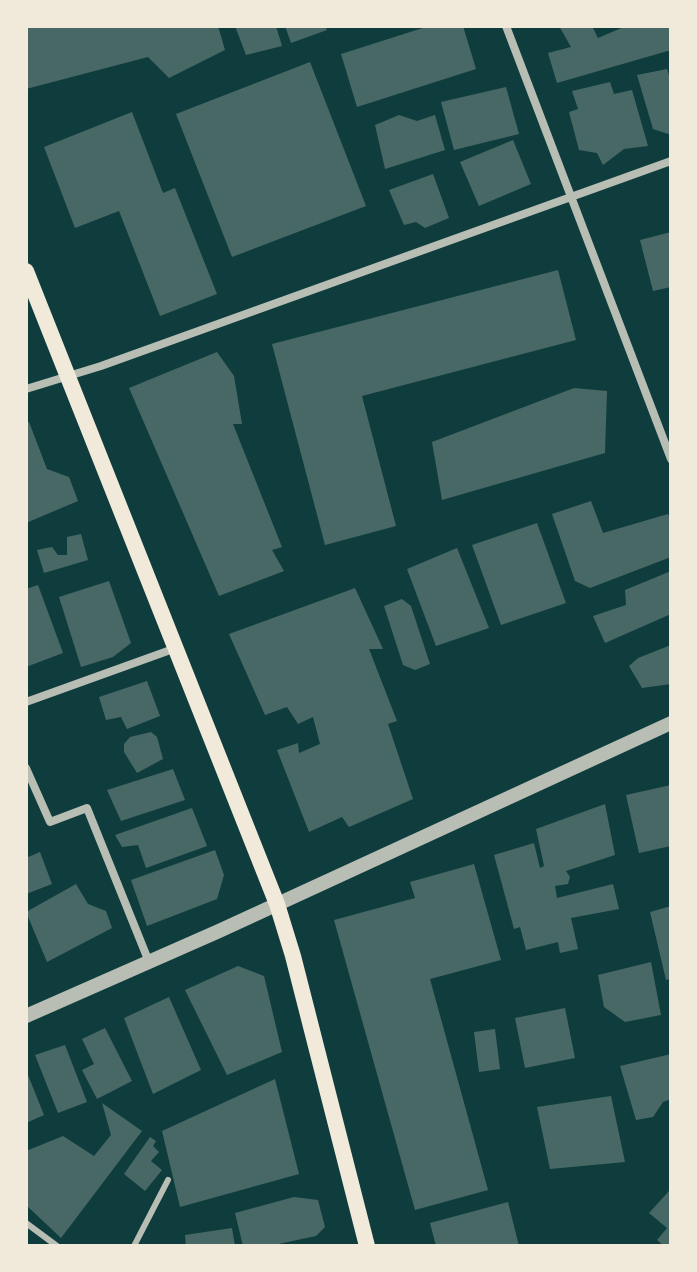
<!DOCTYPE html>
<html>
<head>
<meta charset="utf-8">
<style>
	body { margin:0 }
	#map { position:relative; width:697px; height:1272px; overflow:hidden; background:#0f3d3e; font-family:"DejaVu Sans",sans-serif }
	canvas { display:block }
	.frame { position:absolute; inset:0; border:28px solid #f1e9da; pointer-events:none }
</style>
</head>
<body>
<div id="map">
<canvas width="697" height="1272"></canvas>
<div class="frame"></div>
</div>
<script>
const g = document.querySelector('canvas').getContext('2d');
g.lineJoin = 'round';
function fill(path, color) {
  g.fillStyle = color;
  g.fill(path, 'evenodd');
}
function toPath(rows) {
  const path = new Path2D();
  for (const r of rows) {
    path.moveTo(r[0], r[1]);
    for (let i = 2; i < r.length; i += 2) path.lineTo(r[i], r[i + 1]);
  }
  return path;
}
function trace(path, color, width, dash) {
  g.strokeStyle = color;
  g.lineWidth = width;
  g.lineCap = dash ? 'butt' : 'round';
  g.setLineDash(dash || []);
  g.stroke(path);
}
fill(toPath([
	[26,26,218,26,225,50,169,78,148,57,26,89],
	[235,26,276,26,282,46,246,55],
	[285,26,325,26,327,30,291,43],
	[429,26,463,26,476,69,357,107,341,54],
	[559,26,592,26,598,38,626,26,671,26,671,50,557,83,548,53,571,47],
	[310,62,366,206,232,257,176,114],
	[667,69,671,81,671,133,668,134,653,129,637,75],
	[610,82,614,94,632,90,648,146,624,149,603,165,597,153,579,150,569,112,578,109,572,91],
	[506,87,519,134,454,150,441,102],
	[132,112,163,193,175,188,217,294,160,316,119,211,75,228,44,147],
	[399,115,417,121,435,115,445,150,385,169,375,125],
	[513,140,531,184,479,206,460,162],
	[433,174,449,218,425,228,416,222,404,225,389,190],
	[671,232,671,287,653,291,640,240],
	[558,270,576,340,362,396,396,526,325,545,272,344],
	[217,352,234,376,242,424,233,424,282,547,272,550,284,571,219,596,129,388],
	[574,388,607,391,605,453,442,500,432,442],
	[29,422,47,469,69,477,78,501,26,523,26,423],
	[591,501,603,533,668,514,671,522,671,557,590,588,575,581,552,514],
	[537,523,566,603,501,625,472,545],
	[81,534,88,560,44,573,37,550,52,547,58,555,67,555,67,537],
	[457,548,489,628,436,646,407,569],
	[671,571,671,614,605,643,593,616,626,605,625,590],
	[109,581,131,643,113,657,81,667,59,597],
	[38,585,63,653,26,667,26,589],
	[355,588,383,649,369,649,397,721,388,724,413,799,349,827,342,817,309,832,277,750,298,743,299,753,320,744,313,717,298,724,287,707,265,715,229,634],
	[402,599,411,606,430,664,415,670,403,665,384,606],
	[671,645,671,684,642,688,629,666,638,658],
	[147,681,160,716,127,729,121,717,106,720,99,697],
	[151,732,157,737,163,759,137,773,124,752,124,744,130,737],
	[173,769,185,800,121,821,107,790],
	[671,785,671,846,639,853,626,795],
	[605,804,615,855,566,871,570,877,568,884,555,886,557,898,613,884,619,909,571,918,578,949,560,953,558,942,526,950,520,927,514,929,494,855,534,843,540,868,544,866,536,829],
	[192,808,207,846,146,868,138,845,122,847,115,835],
	[215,850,224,875,217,899,147,926,131,880],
	[40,852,52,884,26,894,26,858],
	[474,864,501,960,430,979,488,1190,415,1210,334,920,415,898,410,882],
	[76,884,88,904,106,911,112,928,47,962,26,912],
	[671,906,671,979,666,980,650,912],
	[651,962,661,1015,625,1022,604,1007,598,975],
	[238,966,264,976,282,1052,227,1075,185,990],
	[169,997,201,1070,153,1094,124,1018],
	[565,1008,575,1058,525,1068,515,1018],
	[105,1028,132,1081,97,1099,82,1070,94,1064,82,1039],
	[495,1029,500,1069,479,1072,474,1032],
	[65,1045,87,1102,58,1113,35,1055],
	[671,1054,671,1099,663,1102,653,1117,636,1120,620,1066],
	[26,1070,44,1115,26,1123],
	[275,1079,299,1174,180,1207,162,1131],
	[611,1096,625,1162,550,1169,537,1107],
	[102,1103,142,1131,61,1238,26,1205,26,1151,63,1136,94,1156,111,1135],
	[150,1137,156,1141,153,1146,159,1152,151,1161,162,1170,145,1191,124,1174],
	[669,1191,671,1193,671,1246,664,1246,657,1240,667,1228,649,1213],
	[294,1197,318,1200,325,1227,316,1236,269,1246,243,1246,235,1213],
	[508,1202,519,1246,436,1246,430,1223],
	[232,1228,235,1246,186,1246,185,1235]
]), '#486865');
trace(toPath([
	[26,1223,57,1246],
	[134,1246,168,1180]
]), '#b8beb3', 6);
trace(toPath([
	[506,26,671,459],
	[26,389,101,366,671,161],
	[26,702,176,648],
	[26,768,50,822,87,808,149,962]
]), '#b8beb3', 8);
trace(toPath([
	[26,1016,219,931,671,723]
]), '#b8beb3', 14);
trace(toPath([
	[26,271,277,904,293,956,367,1246]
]), '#f1e9da', 16);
</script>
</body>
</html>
